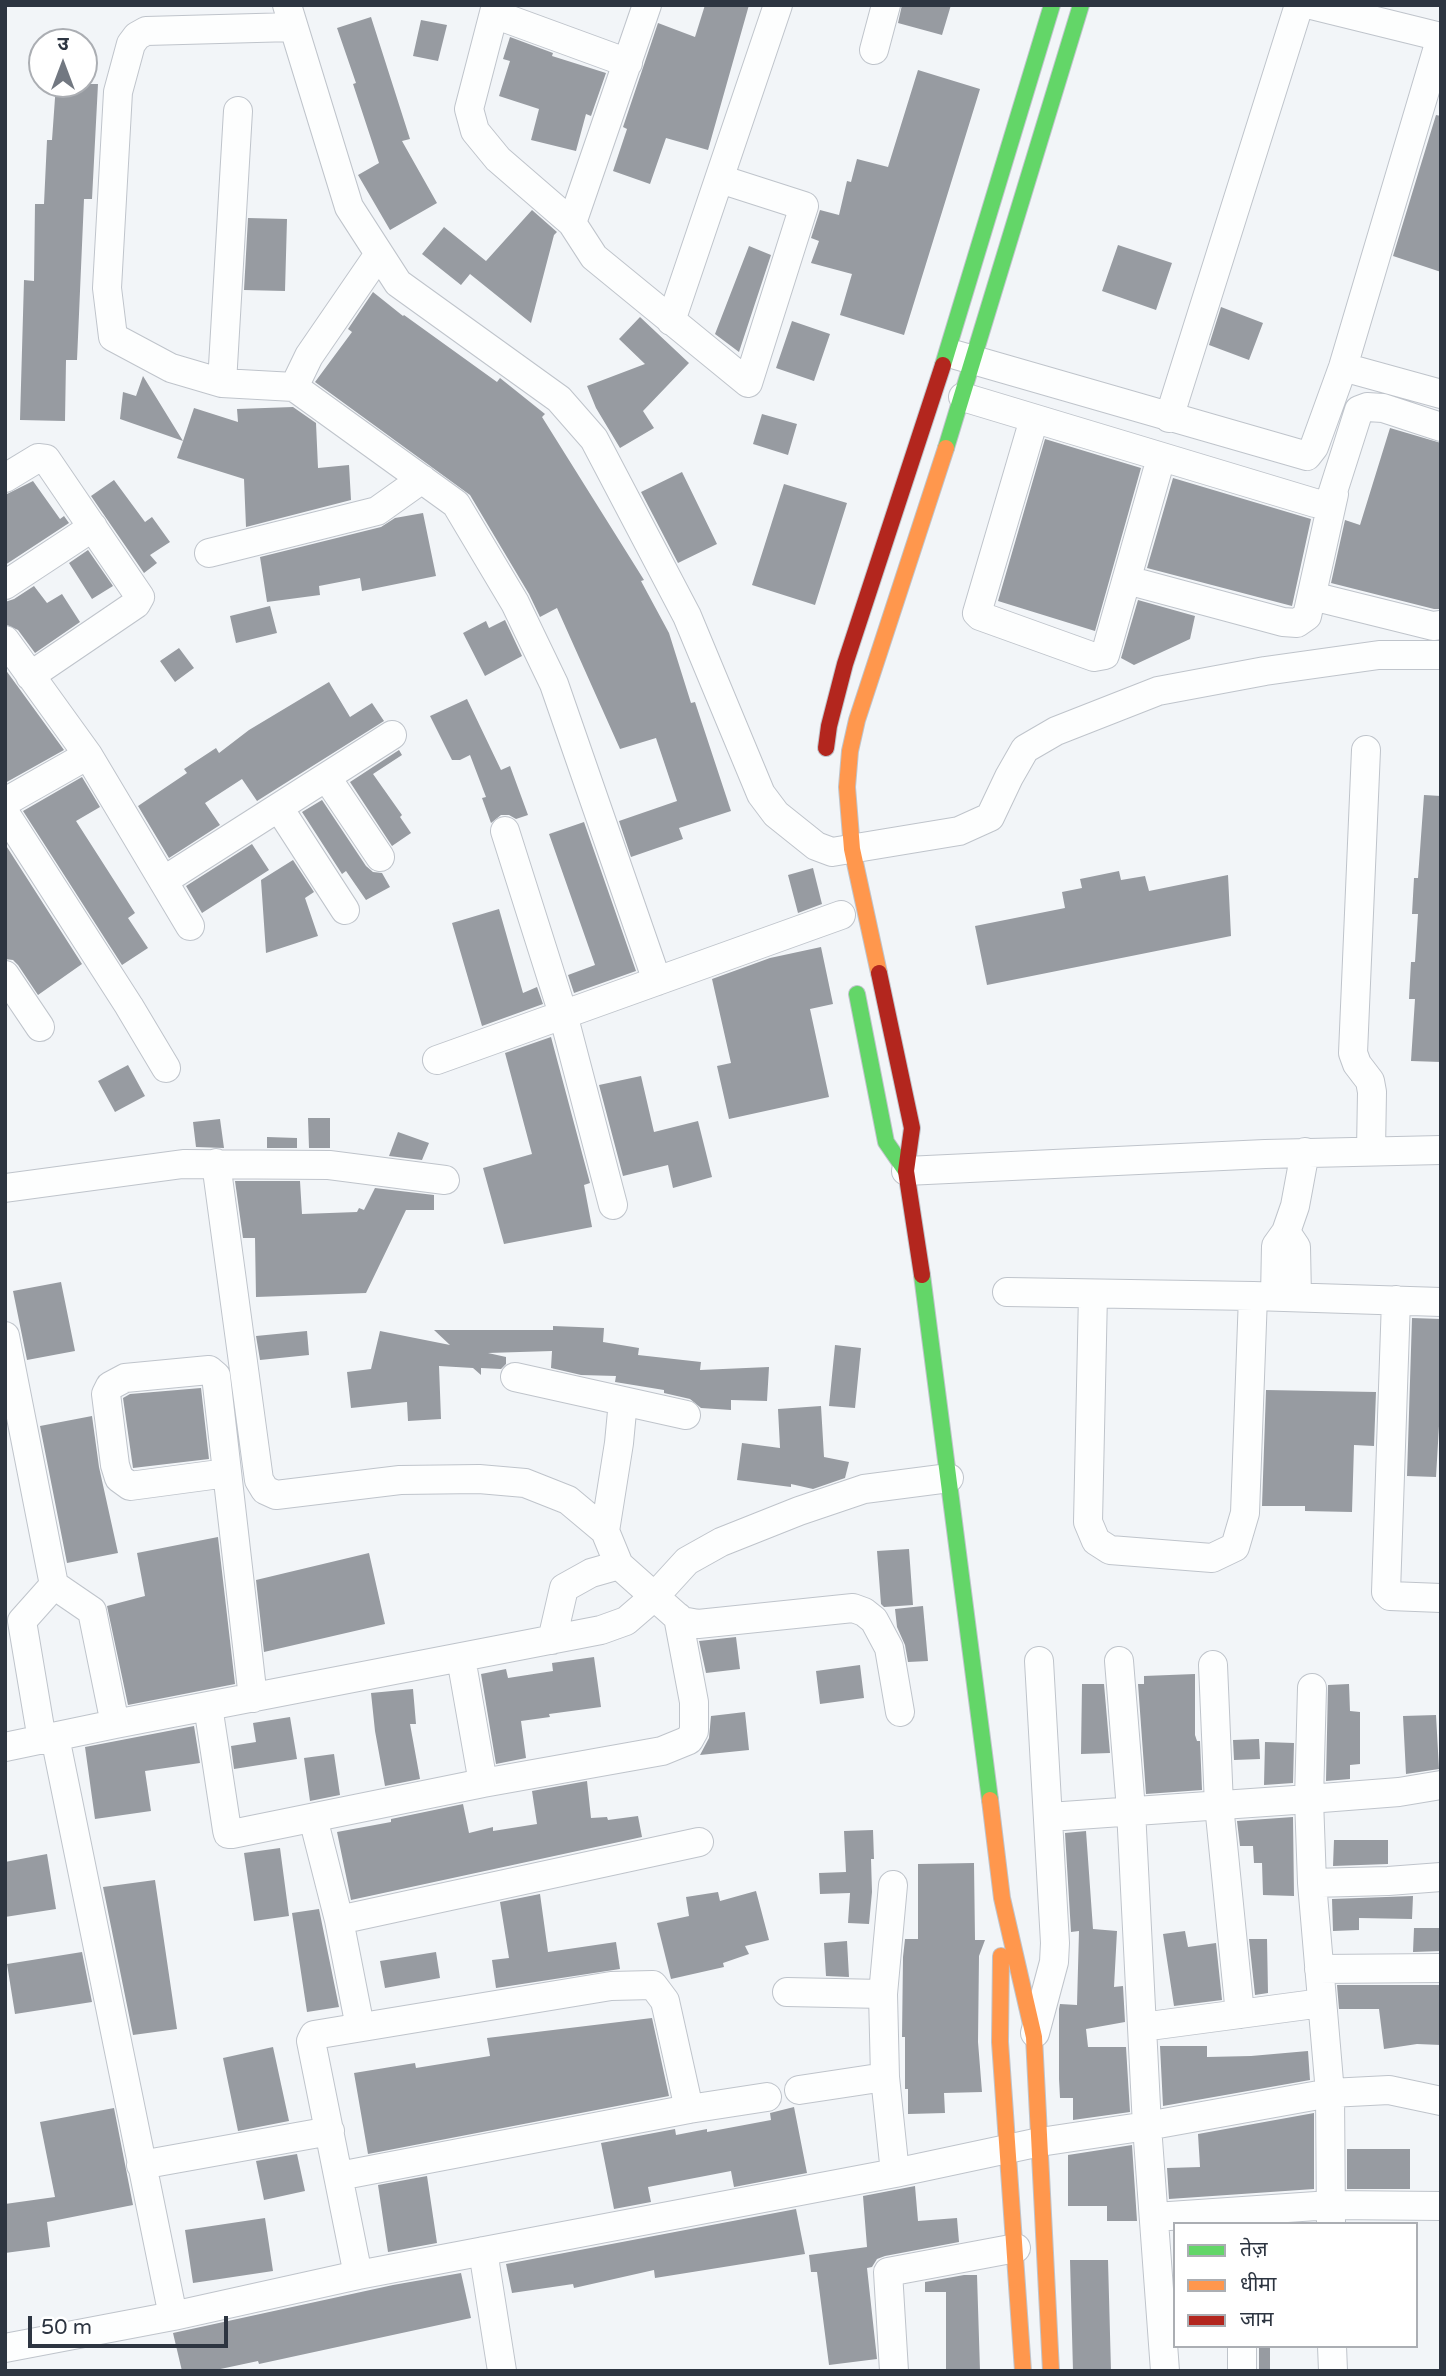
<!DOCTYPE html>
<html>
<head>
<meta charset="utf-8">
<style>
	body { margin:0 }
	#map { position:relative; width:1446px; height:2376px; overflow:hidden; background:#f2f5f8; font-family:"Varela Round","Noto Sans Devanagari",sans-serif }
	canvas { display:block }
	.frame { position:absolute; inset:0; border:7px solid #2d3541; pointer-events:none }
	.legend { position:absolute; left:1173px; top:2222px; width:245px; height:126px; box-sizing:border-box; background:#fff; border:2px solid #abaeb3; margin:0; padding:9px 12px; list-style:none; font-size:21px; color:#2d3541 }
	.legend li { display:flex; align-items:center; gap:14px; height:35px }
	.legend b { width:35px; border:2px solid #abaeb3 }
	.north { position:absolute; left:28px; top:28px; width:70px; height:70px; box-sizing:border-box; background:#fff; border:2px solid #abaeb3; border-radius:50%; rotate:0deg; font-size:19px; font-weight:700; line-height:28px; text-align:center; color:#2d3541 }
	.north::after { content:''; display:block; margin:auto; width:24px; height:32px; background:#727881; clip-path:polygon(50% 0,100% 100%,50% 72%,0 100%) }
	.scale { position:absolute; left:28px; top:2316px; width:200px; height:32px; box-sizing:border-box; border:4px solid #2d3541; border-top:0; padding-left:9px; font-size:21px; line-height:24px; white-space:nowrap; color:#2d3541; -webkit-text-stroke:5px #fff; paint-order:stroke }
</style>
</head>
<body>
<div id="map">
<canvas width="1446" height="2376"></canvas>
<div class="frame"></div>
<ul class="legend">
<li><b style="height:9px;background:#63d668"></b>तेज़</li>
<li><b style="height:9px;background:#ff974d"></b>धीमा</li>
<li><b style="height:9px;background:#b3261e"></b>जाम</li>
</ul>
<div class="north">उ</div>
<div class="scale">50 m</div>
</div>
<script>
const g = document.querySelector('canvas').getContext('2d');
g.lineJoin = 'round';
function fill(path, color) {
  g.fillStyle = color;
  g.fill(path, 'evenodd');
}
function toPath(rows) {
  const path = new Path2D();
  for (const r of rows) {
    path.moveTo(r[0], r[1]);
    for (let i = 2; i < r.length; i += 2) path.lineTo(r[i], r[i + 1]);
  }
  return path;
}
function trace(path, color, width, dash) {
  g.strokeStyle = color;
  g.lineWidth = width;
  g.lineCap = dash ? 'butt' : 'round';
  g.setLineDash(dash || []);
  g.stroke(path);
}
fill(toPath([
	[705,5,749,5,708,150,666,138,650,184,613,171,627,129,623,127,658,23,695,37],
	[902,5,951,5,942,35,898,23],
	[371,17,410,139,402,141,437,203,390,230,358,175,379,163,353,84,356,83,337,28],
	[421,20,447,25,438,61,413,56],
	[510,37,553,53,552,56,606,73,591,116,586,114,576,151,531,140,539,109,499,96,510,61,503,59],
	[918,70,980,89,904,335,840,315,852,274,811,263,819,241,811,238,820,210,839,215,847,181,851,182,857,159,888,167],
	[56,84,98,84,92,199,84,199,77,360,66,360,65,421,20,420,24,280,34,281,35,204,44,204,47,140,52,140],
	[1436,115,1441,116,1441,272,1393,256],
	[532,210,557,232,554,235,531,323,470,274,461,285,422,254,444,227,486,261],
	[248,218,287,219,285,291,244,290],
	[1118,245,1172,263,1156,310,1102,291],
	[749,246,771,255,739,352,715,334],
	[373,292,403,316,404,315,497,382,500,378,545,414,542,417,644,580,641,581,669,633,691,703,695,702,731,811,679,828,683,839,631,857,619,821,677,801,656,738,620,749,557,608,540,617,529,594,470,495,315,382,352,332,348,329],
	[1221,307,1263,323,1249,360,1209,345],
	[640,317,689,363,643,411,654,428,620,448,596,408,587,386,645,364,619,339],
	[792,321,830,334,814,381,776,368],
	[143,376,183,441,194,408,238,422,237,409,293,407,316,423,318,468,349,465,351,500,246,527,244,479,177,458,183,441,120,419,123,392,136,396],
	[762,414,797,424,788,455,753,444],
	[1390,428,1441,443,1441,609,1434,609,1331,583,1345,520,1360,525],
	[1045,439,1141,468,1095,631,998,601],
	[682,472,717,544,678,563,641,492],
	[1173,478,1311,519,1292,606,1147,568],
	[114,480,145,522,152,517,170,542,150,555,157,563,144,573,91,496],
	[33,481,60,519,64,516,69,523,5,565,5,495],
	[784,484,847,503,815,605,752,585],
	[423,513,436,576,362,591,360,578,319,586,320,595,267,602,260,557,381,527,395,518],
	[88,550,113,586,92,599,69,563],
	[34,586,47,603,62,594,80,622,35,653,18,630,5,624,5,602,14,599],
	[1138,600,1195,616,1190,639,1134,665,1121,658],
	[270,606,277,633,236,643,230,616],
	[505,620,522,656,485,676,463,633,486,621,489,628],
	[179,648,194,668,175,682,160,661],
	[5,669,64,750,5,783],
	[329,682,350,717,372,703,384,721,257,801,242,779,205,803,220,825,169,858,138,806,187,773,184,769,216,748,219,753,249,730],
	[467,699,501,770,510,766,528,815,516,819,509,815,501,815,491,823,482,798,486,797,470,755,460,760,452,760,430,716],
	[399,750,402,755,373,774,402,815,400,817,411,833,392,846,350,782],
	[82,777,100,807,76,821,135,913,128,918,148,948,122,965,23,811],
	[1424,795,1441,796,1441,1062,1411,1061,1415,999,1409,999,1411,962,1415,962,1418,914,1412,914,1414,878,1418,878],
	[322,800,366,866,373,872,382,873,390,887,366,900,346,871,342,874,302,812],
	[584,822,636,971,574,993,568,975,595,965,549,834],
	[5,844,82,964,38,995,18,965,13,960,5,959],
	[252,844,269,870,202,913,186,886],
	[293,860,314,892,305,898,318,936,266,953,261,880],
	[813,868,822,904,798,913,788,875],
	[1119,871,1121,880,1145,876,1149,891,1228,875,1231,936,987,985,975,926,1065,908,1062,892,1082,888,1080,879],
	[499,909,523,993,537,987,543,1004,482,1026,452,923],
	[821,947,833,1004,810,1009,829,1097,729,1119,717,1066,731,1063,712,979,770,958],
	[551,1037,590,1183,584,1185,592,1227,504,1244,483,1168,532,1154,505,1053],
	[128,1065,145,1096,115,1112,98,1081],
	[641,1076,654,1132,698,1121,712,1177,673,1188,668,1165,623,1176,599,1085],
	[308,1118,330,1118,330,1148,309,1148],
	[220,1119,224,1148,196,1147,193,1122],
	[398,1132,429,1143,422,1160,389,1156],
	[267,1137,297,1138,297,1148,267,1148],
	[235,1181,300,1181,302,1214,357,1212,359,1208,364,1210,375,1188,434,1195,434,1210,406,1210,366,1293,256,1297,255,1238,243,1238],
	[61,1282,75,1351,27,1360,13,1291],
	[1412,1318,1441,1319,1441,1392,1436,1477,1407,1476],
	[553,1326,604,1328,603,1342,639,1348,638,1355,701,1362,700,1370,769,1367,767,1401,731,1400,731,1410,701,1408,690,1399,664,1393,664,1390,615,1382,616,1376,581,1375,551,1368,552,1351,488,1353,506,1357,506,1364,501,1369,481,1368,481,1375,473,1368,439,1366,441,1419,408,1421,407,1402,351,1408,347,1372,371,1369,380,1331,450,1345,434,1330,553,1330],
	[307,1331,309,1355,260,1360,256,1336],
	[835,1345,861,1348,855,1408,829,1406],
	[201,1388,209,1459,133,1468,123,1398,130,1394],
	[1266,1390,1376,1392,1374,1446,1354,1445,1352,1512,1305,1511,1305,1506,1262,1506],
	[821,1406,824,1457,849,1462,845,1478,813,1489,791,1484,791,1487,737,1480,742,1443,780,1448,778,1409],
	[92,1416,99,1467,118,1553,67,1563,40,1426],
	[218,1537,235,1684,128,1705,107,1606,145,1596,137,1553],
	[909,1549,913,1605,884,1607,881,1604,877,1551],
	[369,1553,385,1624,264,1652,256,1580],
	[923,1606,928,1661,908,1662,905,1645,897,1627,895,1609],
	[736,1637,740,1669,706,1673,699,1641],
	[594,1657,601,1707,549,1714,550,1717,521,1721,526,1758,496,1764,481,1674,506,1669,508,1678,553,1671,552,1663],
	[860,1665,864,1698,820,1704,816,1671],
	[1195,1674,1195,1735,1197,1741,1200,1741,1202,1790,1146,1794,1138,1684,1144,1684,1144,1676],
	[1082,1684,1104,1684,1110,1753,1081,1754],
	[1349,1684,1350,1711,1360,1712,1360,1764,1350,1765,1350,1779,1326,1781,1328,1685],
	[413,1689,416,1724,410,1724,420,1779,385,1786,375,1731,371,1693],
	[745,1712,749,1750,700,1755,709,1738,711,1716],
	[1436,1715,1439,1769,1406,1774,1403,1716],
	[290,1717,297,1759,234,1769,231,1746,256,1742,253,1723],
	[194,1726,200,1763,145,1771,151,1811,95,1819,85,1747],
	[1259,1739,1260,1759,1234,1760,1233,1740],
	[1265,1742,1294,1743,1293,1783,1264,1785],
	[334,1754,340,1795,310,1801,304,1758],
	[587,1781,591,1818,607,1817,608,1820,638,1816,642,1837,351,1900,337,1832,391,1822,391,1819,463,1804,469,1833,493,1827,493,1831,537,1824,532,1791],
	[1293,1817,1294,1896,1263,1895,1262,1863,1254,1863,1253,1846,1240,1846,1237,1821],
	[873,1830,874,1859,871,1859,872,1892,869,1924,848,1923,850,1893,820,1894,819,1873,846,1872,844,1831],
	[1086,1831,1093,1929,1117,1931,1114,1987,1123,1986,1125,2022,1086,2029,1088,2047,1126,2047,1130,2112,1073,2120,1073,2098,1060,2098,1059,2079,1059,2009,1060,2004,1077,2005,1079,1931,1071,1932,1065,1833],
	[1334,1840,1388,1840,1388,1864,1333,1866],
	[280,1848,289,1916,254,1921,244,1853],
	[47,1854,56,1909,5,1917,5,1862],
	[974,1863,975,1940,985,1940,979,1956,978,2042,982,2092,944,2093,945,2113,908,2114,908,2089,905,2089,905,2037,902,2037,903,1957,905,1939,918,1939,918,1864],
	[155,1880,177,2029,133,2035,103,1887],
	[756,1891,769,1940,745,1946,749,1954,723,1963,724,1967,671,1979,657,1923,689,1916,686,1897,718,1892,720,1901],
	[540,1894,548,1952,616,1942,620,1969,496,1988,492,1960,509,1958,500,1902],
	[1413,1896,1412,1919,1359,1918,1359,1930,1333,1931,1332,1899],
	[319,1909,339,2007,307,2012,292,1913],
	[1414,1928,1441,1928,1441,1951,1413,1952],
	[1185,1931,1188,1947,1216,1943,1222,2000,1174,2006,1163,1934],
	[1249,1939,1267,1939,1268,1993,1255,1995],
	[847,1941,849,1977,826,1976,824,1943],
	[82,1952,92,2002,15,2014,7,1964],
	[436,1952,440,1978,385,1988,380,1961],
	[1337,1985,1441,1985,1441,2045,1417,2044,1384,2049,1379,2009,1339,2009],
	[652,2018,669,2096,368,2154,354,2073,415,2063,416,2068,490,2056,487,2038],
	[1160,2046,1207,2046,1207,2057,1251,2056,1308,2051,1310,2080,1163,2106],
	[273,2047,289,2121,238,2131,223,2058],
	[794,2107,807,2173,734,2187,731,2171,648,2187,651,2202,614,2209,601,2143,675,2129,676,2135,707,2129,707,2132,771,2120,770,2113],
	[114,2108,133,2205,47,2222,50,2247,5,2253,5,2204,55,2197,40,2122],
	[1314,2113,1314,2189,1169,2199,1167,2168,1200,2167,1198,2134],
	[1132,2145,1137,2221,1107,2221,1107,2206,1068,2206,1068,2155],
	[1347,2149,1410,2149,1410,2189,1347,2189],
	[297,2154,305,2191,264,2200,256,2161],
	[427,2176,437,2243,388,2252,378,2185],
	[915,2186,918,2221,957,2218,959,2242,885,2256,877,2259,872,2267,867,2268,877,2359,829,2365,817,2272,811,2272,809,2255,867,2247,863,2196],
	[796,2209,805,2254,655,2278,654,2270,574,2288,573,2284,512,2293,506,2264],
	[265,2218,273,2271,193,2283,185,2230],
	[1070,2260,1108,2260,1111,2371,1073,2371],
	[461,2273,471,2318,259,2364,258,2361,211,2371,182,2371,173,2333,393,2285],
	[964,2275,977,2275,980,2371,946,2371,946,2292,925,2292,925,2282],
	[1259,2346,1270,2346,1270,2371,1259,2371]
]), '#979ba1');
const street = toPath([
	[287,5,349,207,398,283,559,399,594,439,687,616,761,794,776,814,816,846,832,852,959,831,990,817,1009,777,1025,749,1056,731,1158,691,1265,671,1379,655,1441,655],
	[496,5,469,109,475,131,498,159,572,223,594,257,748,383,804,206,720,179],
	[1311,5,1441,37],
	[494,14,628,63],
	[293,27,146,31,137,36,131,44,118,92,107,288,113,337,171,368,222,383,294,387,456,504,515,603,554,684,657,981],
	[874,50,886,5],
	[572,223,647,5],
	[671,321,778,5],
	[956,355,1307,456,1314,447,1343,367,1441,37],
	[1343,367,1441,394],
	[222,383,238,111],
	[294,387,309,356,379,254],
	[963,397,1315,503,1325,504,1330,501,1359,410,1367,407,1383,408,1441,427],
	[1169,418,1299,5],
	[1034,419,977,613,980,616,1094,657,1105,655,1161,458],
	[5,478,38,458,46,459,140,597,136,604,30,676],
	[209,553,377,511,422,479],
	[1127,580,1283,622,1297,623,1307,616,1334,494],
	[5,585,93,527],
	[1312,596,1433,626,1441,625],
	[5,640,88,755,190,926],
	[1366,750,1353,1053,1357,1064,1370,1081,1372,1092,1371,1150],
	[327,778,380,857],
	[5,802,88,755],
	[279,808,345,910],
	[5,813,129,1006,166,1068],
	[505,831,563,1014,613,1205],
	[163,881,392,735],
	[5,975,40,1027],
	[437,1060,841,915],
	[216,1163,259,1480,265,1490,276,1495,400,1480,479,1479,525,1483,568,1500,605,1531,619,1565,682,1621,698,1624,853,1608,864,1612,874,1620,889,1648,900,1712],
	[906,1171,1265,1154,1441,1150],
	[5,1188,183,1164,329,1165,445,1180],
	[1286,1232,1295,1206,1305,1152],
	[1007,1292,1253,1296],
	[1093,1294,1088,1522,1096,1541,1110,1550,1212,1558,1235,1547,1245,1513,1253,1296,1441,1302],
	[1275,1296,1276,1246,1286,1232,1296,1247,1297,1297],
	[1396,1300,1386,1592,1390,1596,1441,1598],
	[5,1336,54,1585,22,1621,42,1740],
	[515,1377,686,1415],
	[227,1473,130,1486,119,1478,115,1465,106,1394,110,1386,125,1378,209,1370,216,1376,253,1698],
	[605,1531,619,1443,623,1401],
	[54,1585,92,1611,115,1724],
	[552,1640,564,1588,591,1573,619,1565],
	[461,1658,483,1783],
	[1119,1661,1131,1810,1147,2126,1165,2371],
	[1213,1665,1219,1805,1240,2014],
	[1312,1688,1309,1799,1312,1883,1330,2093,1331,2224],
	[208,1706,227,1830,228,1834,232,1834,483,1783,662,1751,689,1740,694,1731,694,1702,678,1617],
	[55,1737,173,2316],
	[5,1747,115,1724,601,1630,626,1621,655,1596,687,1561,721,1542,799,1511,864,1489,949,1478],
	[1049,1817,1309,1799,1399,1792,1441,1785],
	[313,1818,339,1920,360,2027],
	[1312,1883,1388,1881,1441,1877],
	[893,1885,883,1994,885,2077,895,2173],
	[339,1920,699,1842],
	[1319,1969,1441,1968],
	[787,1992,883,1994],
	[1142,2027,1322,2003],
	[1035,2033,1054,1962,1055,1943,1039,1661],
	[799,2090,885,2077],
	[141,2165,330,2131],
	[339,2176,689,2109,767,2097],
	[1155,2217,1331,2205,1441,2206],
	[483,2251,502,2371],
	[358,2275,311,2041,314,2035,611,1986,653,1985,665,2001,689,2109],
	[1242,2346,1242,2371],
	[1332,2346,1333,2371],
	[5,2348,173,2316,358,2275,895,2173,1040,2142,1147,2126,1330,2093,1389,2090,1441,2101],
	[894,2371,888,2272,1016,2248]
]);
const fast = toPath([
	[943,365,1052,5],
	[946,448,1081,5],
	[857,994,886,1142,906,1171],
	[922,1275,990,1800]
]);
const slow = toPath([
	[879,973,852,849,847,787,850,751,857,720,946,448],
	[990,1800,1002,1898,1034,2037,1051,2371],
	[1001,1956,1000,2042,1023,2371]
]);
const jam = toPath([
	[826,748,829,726,845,664,943,365],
	[879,973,912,1128,906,1171,922,1275]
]);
trace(street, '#bfc4cb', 30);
trace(fast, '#bfc4cb', 18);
trace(slow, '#bfc4cb', 18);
trace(jam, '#bfc4cb', 18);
trace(street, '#fdfefe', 28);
trace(fast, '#63d668', 16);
trace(slow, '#ff974d', 16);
trace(jam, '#b3261e', 16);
</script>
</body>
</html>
